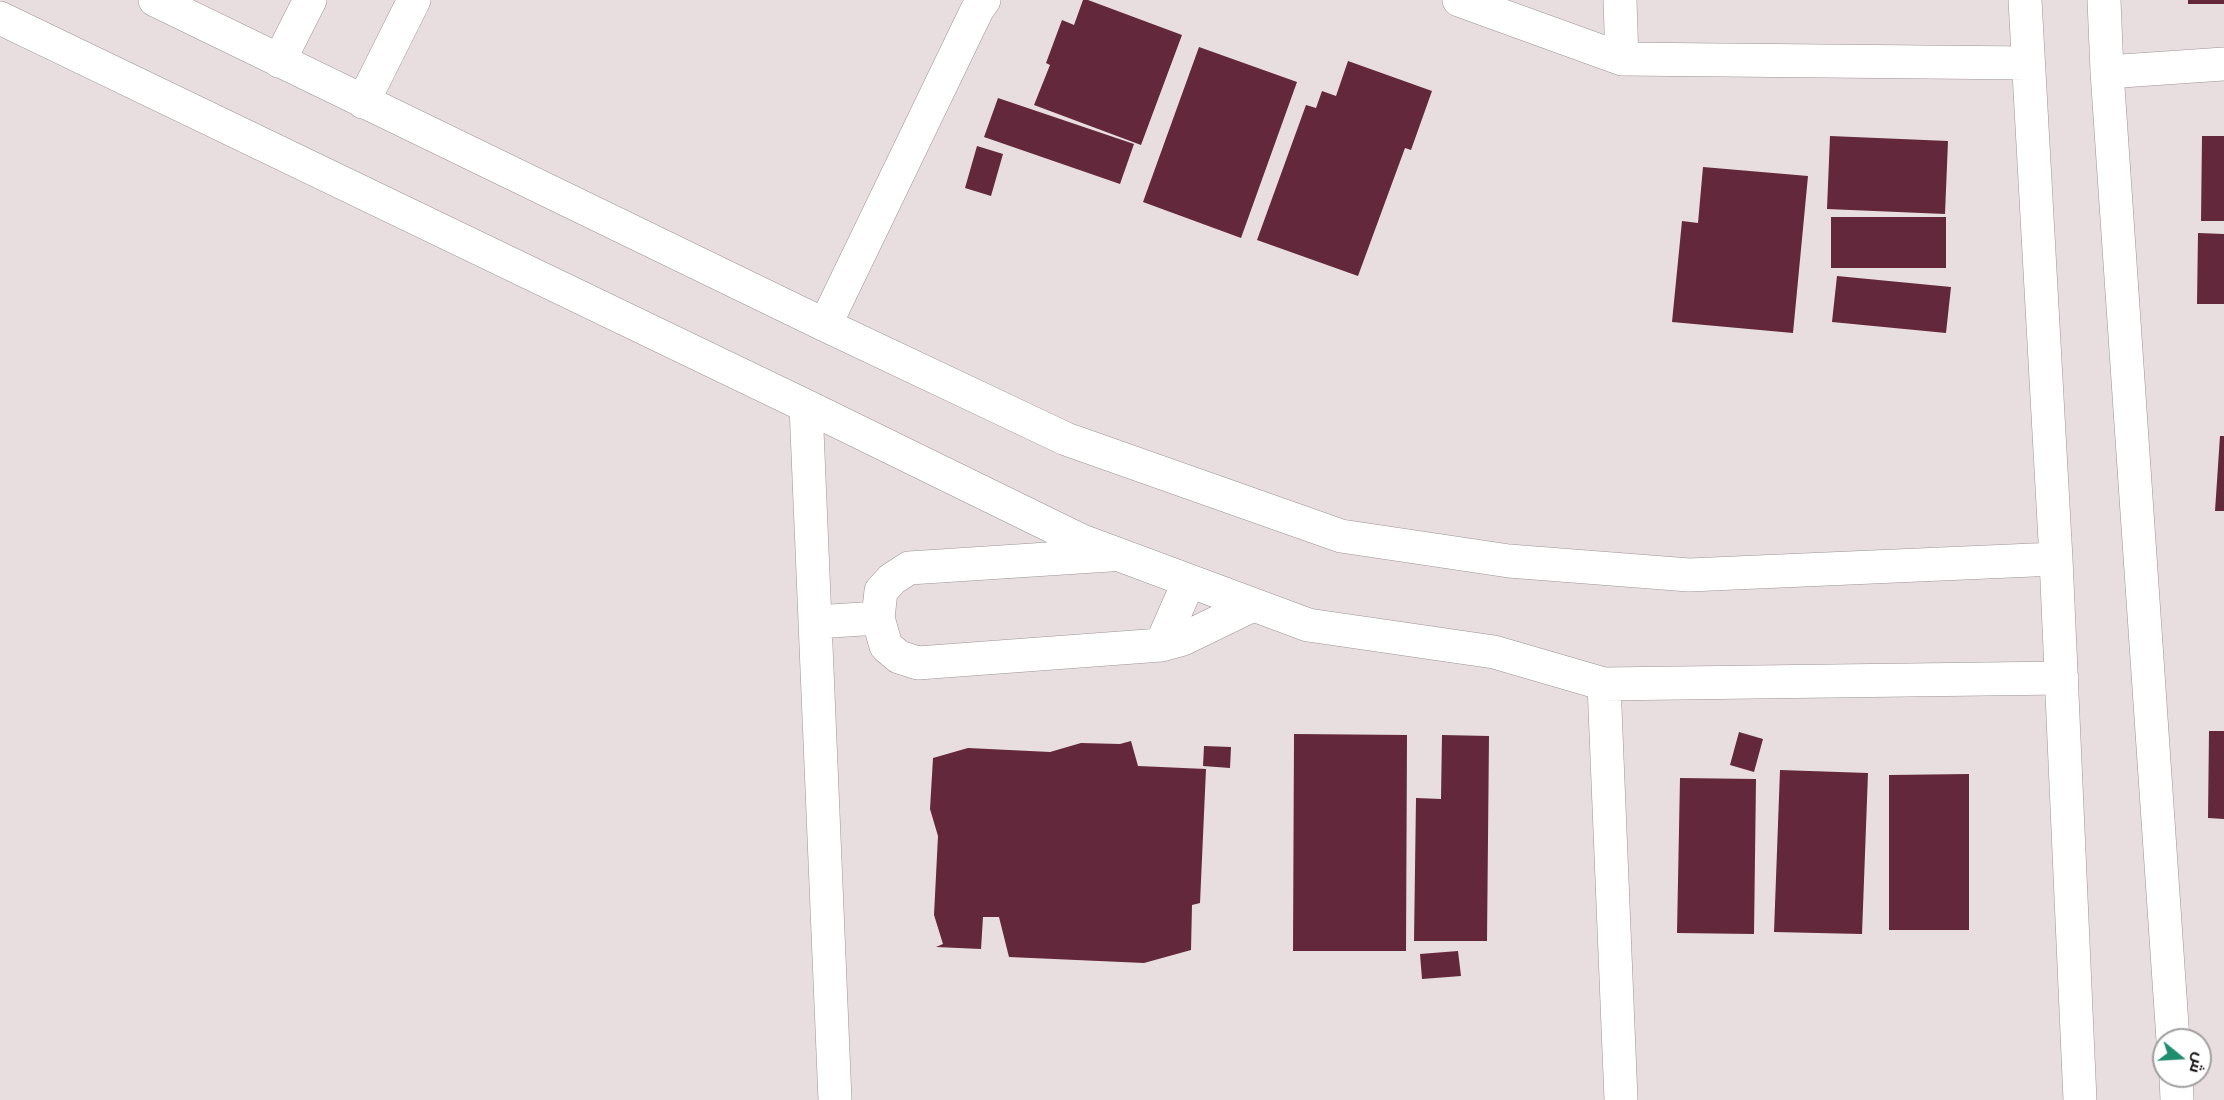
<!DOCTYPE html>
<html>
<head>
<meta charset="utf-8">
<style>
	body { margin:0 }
	#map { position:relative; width:2224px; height:1100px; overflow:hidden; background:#e8dddf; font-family:Helvetica,Cairo,sans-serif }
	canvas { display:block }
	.north { position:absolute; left:2152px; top:1028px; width:60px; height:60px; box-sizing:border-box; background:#fff; border:2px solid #a19f9f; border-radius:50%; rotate:108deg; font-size:16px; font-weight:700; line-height:24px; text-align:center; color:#130f10 }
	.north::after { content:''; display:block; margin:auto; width:21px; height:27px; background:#1f8e6e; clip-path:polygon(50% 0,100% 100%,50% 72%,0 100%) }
</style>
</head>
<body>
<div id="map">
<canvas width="2224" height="1100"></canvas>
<div class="north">ش</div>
</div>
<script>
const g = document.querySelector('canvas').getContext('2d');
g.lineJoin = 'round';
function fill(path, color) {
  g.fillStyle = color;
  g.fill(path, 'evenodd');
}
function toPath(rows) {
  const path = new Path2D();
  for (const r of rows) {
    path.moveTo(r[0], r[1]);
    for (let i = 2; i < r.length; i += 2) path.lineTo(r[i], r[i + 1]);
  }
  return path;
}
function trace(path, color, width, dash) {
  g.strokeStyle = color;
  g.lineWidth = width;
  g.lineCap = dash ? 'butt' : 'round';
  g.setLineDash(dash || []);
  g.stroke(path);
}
fill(toPath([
	[1083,0,1088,0,1182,35,1141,145,1034,105,1050,65,1046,63,1062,20,1074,25],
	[2188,0,2224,0,2224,4,2188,4],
	[1199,47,1297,82,1241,238,1143,202],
	[1348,61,1432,91,1411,150,1405,148,1358,276,1257,240,1306,105,1316,108,1322,91,1336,96],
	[998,98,1134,144,1120,184,984,137],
	[1830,136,1948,141,1945,214,1827,209],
	[2202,136,2224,136,2224,221,2201,221],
	[977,146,1003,154,991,196,965,188],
	[1703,167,1808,176,1793,333,1672,322,1682,221,1698,223],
	[1831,217,1946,217,1946,268,1831,268],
	[2198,233,2224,234,2224,304,2197,304],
	[1837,276,1951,287,1946,333,1832,322],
	[2220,436,2224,436,2224,511,2215,511],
	[2209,731,2224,731,2224,819,2208,818],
	[1739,732,1763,739,1754,772,1730,765],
	[1294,734,1407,735,1406,951,1293,951],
	[1442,735,1489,736,1487,941,1414,941,1416,798,1441,799],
	[1131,741,1138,766,1206,769,1200,903,1192,905,1191,950,1144,963,1009,957,999,917,983,917,981,949,936,947,943,944,934,915,938,836,930,809,933,758,968,748,1050,752,1081,743,1120,744],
	[1204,746,1231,747,1230,768,1203,766],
	[1780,770,1868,773,1862,934,1774,932],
	[1969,774,1969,930,1889,930,1889,775],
	[1680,778,1756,779,1754,934,1677,933],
	[1458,951,1461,976,1422,979,1420,954]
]), '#63283b');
const minor = toPath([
	[155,0,825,325,1066,439,1341,536,1509,561,1689,575,2056,559],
	[1459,0,1622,59,2027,63],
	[1620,0,1622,59],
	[2025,0,2056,559,2080,1100],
	[2104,0,2107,72,2173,1040],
	[0,18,806,406,1082,541,1308,625,1494,652,1604,684,2062,678],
	[279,61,310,0],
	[2107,72,2224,64],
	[363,102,414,0],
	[825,325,977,10,984,0],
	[806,406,835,1100],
	[878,618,881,591,892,579,909,568,1110,555],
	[816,622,878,618,886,646,899,657,918,663,1161,645,1183,639,1253,605],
	[1161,645,1189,581],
	[1604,684,1621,1100],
	[2176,1076,2177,1100]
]);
trace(minor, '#9e9395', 34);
trace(minor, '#fff', 33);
</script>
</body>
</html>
